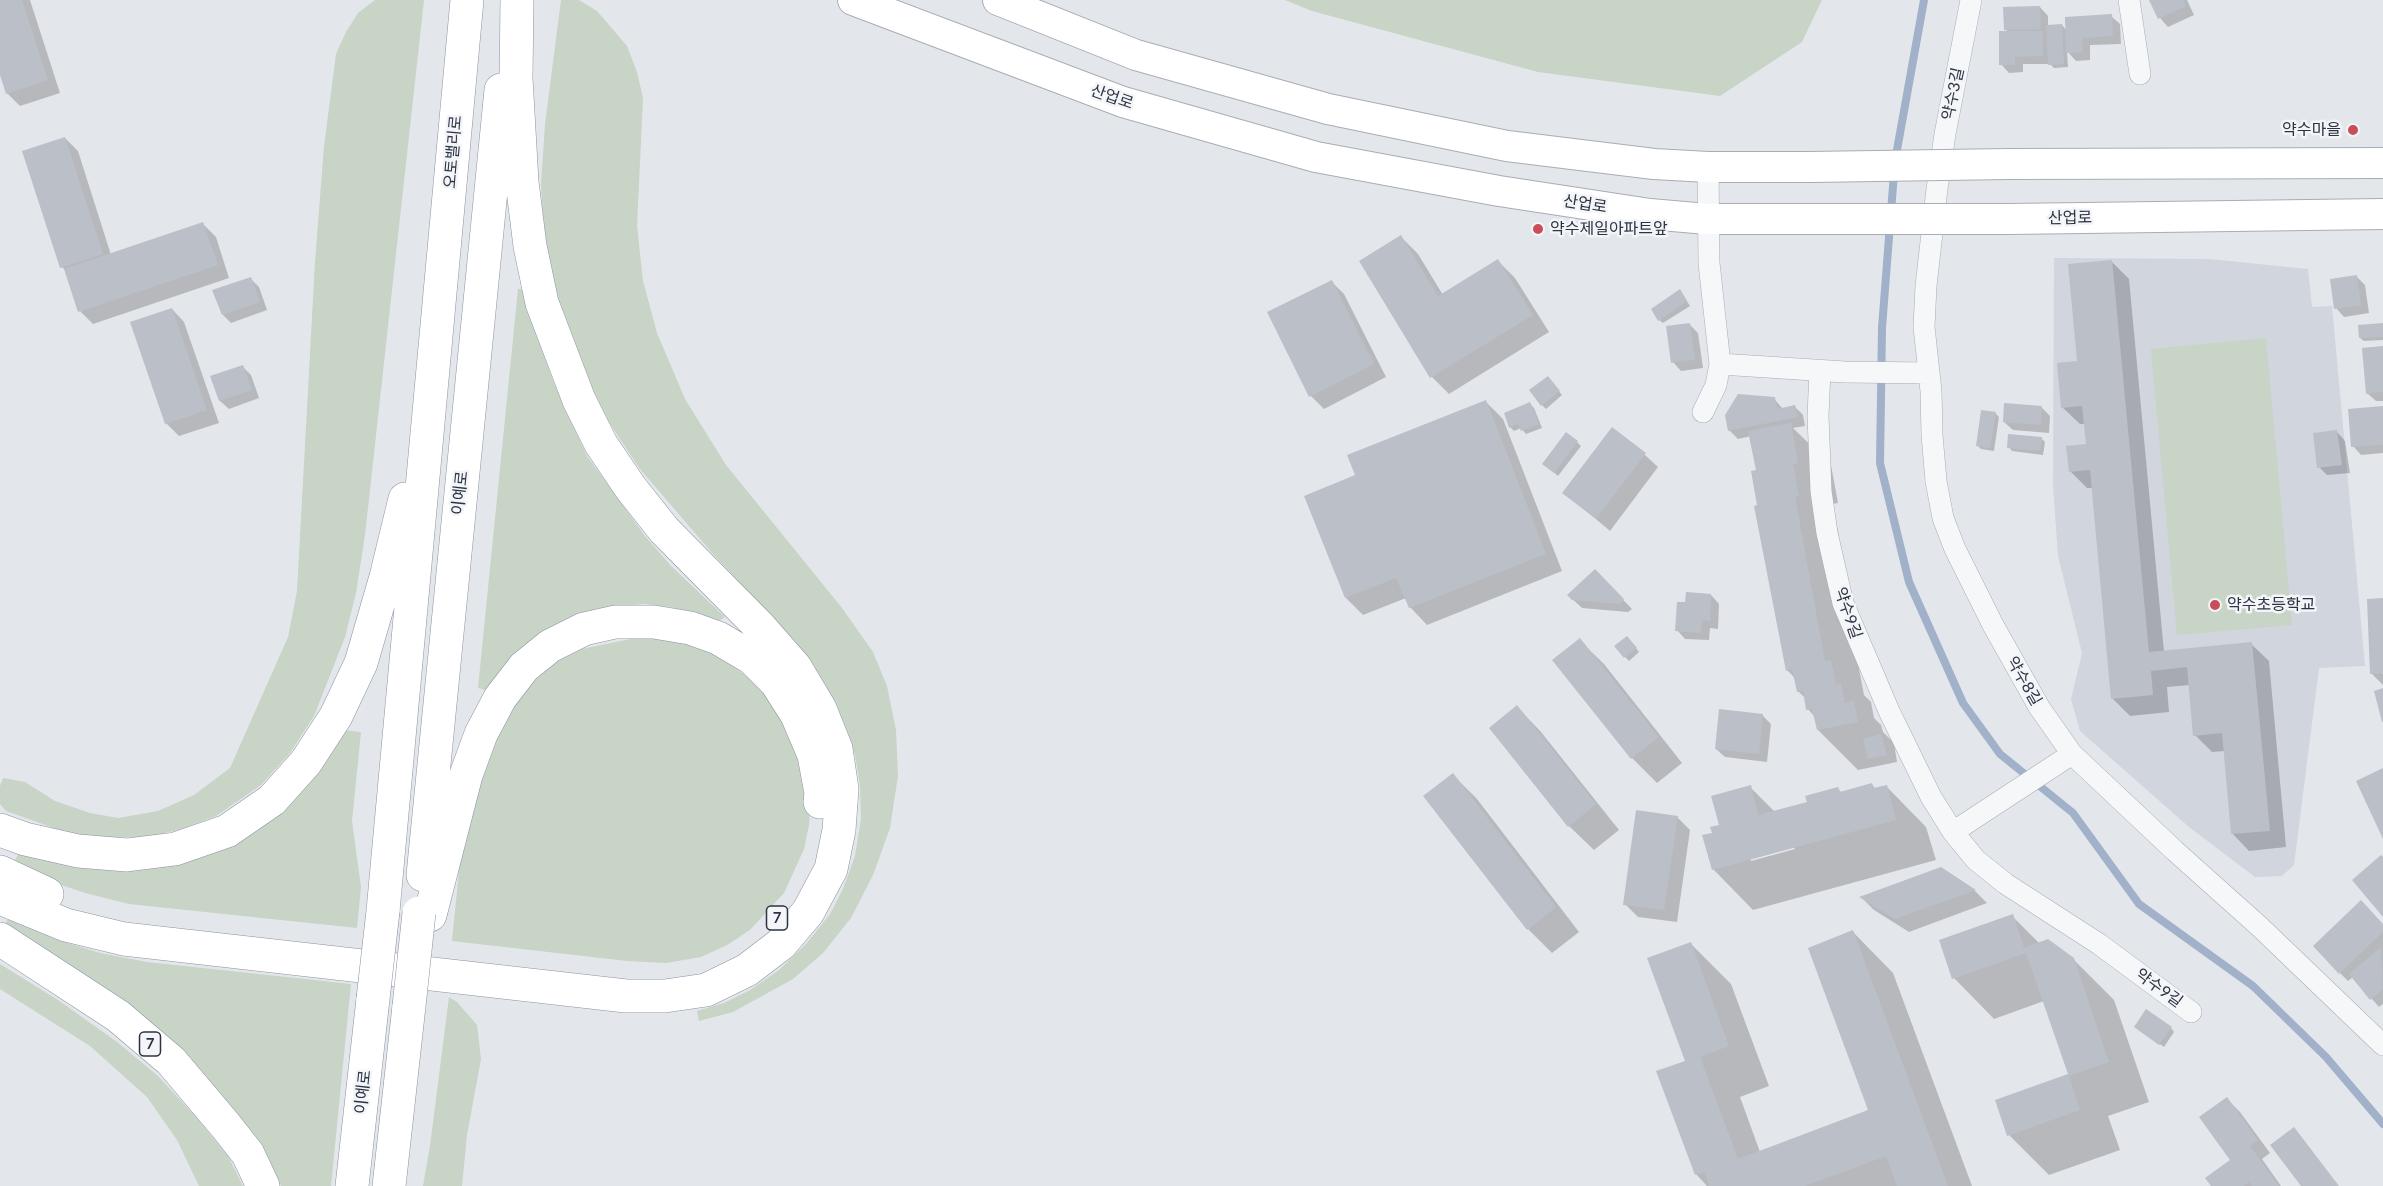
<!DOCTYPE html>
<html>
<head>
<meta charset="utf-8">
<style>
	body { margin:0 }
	canvas { display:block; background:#e3e6eb }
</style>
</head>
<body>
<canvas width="2383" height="1186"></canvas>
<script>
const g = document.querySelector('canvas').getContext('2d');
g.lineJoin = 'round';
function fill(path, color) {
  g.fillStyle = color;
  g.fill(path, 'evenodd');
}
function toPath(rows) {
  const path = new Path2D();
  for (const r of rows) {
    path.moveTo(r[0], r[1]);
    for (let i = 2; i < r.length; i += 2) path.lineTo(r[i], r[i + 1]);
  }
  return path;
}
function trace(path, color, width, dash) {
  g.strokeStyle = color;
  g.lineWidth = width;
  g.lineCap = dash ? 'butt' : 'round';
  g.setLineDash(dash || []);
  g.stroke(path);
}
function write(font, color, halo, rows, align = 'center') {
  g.font = font + ' Lato,"Noto Sans KR",sans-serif';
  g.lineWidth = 5;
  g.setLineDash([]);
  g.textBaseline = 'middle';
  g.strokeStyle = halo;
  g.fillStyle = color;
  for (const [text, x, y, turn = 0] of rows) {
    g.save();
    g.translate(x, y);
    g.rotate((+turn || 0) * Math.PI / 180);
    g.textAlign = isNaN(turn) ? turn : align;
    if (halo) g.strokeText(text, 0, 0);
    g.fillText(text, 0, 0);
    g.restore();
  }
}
fill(toPath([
	[2054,258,2209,259,2308,269,2312,307,2332,306,2365,666,2319,668,2294,865,2282,876,2255,877,2189,827,2080,731,2071,699,2082,653,2058,556,2053,485]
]), '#d1d5dd');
fill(toPath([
	[375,0,424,0,365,535,356,593,345,637,314,716,290,753,261,785,216,816,181,829,150,837,97,837,65,832,6,811,0,804,0,786,3,778,25,782,55,801,90,813,118,818,158,811,194,795,230,768,288,637,297,591,315,262,324,146,336,54,346,32,358,13],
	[561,0,579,0,597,11,627,46,637,72,643,98,637,226,643,281,657,333,685,399,726,465,842,608,873,652,887,686,896,730,898,776,890,828,873,875,851,918,823,953,793,979,733,1012,699,1021,697,1011,724,1003,750,990,779,970,806,944,830,914,843,889,855,856,861,819,860,785,855,755,844,724,826,687,795,641,713,554,640,469,606,418,578,358,555,297,544,241,541,185,545,124],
	[1285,0,1822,0,1802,42,1720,96,1538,72,1312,11],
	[518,289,525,289,531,317,553,381,587,456,645,536,671,566,725,617,719,621,670,607,644,604,615,607,489,691,478,688],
	[2266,338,2292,625,2177,635,2151,349],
	[635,638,664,639,693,644,718,655,757,684,789,725,811,798,809,825,804,849,784,893,750,930,727,945,701,957,666,963,627,961,452,941,460,861,487,757,515,702,534,681,556,662,582,649],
	[342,730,361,732,352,821,361,887,357,928,129,904,85,893,41,878,13,864,21,849,179,859],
	[8,919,58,940,100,953,147,962,351,984,331,1186,281,1186,265,1154,3,927],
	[0,964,58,1000,117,1042,158,1076,195,1116,228,1156,243,1186,199,1186,177,1140,147,1097,90,1046,0,989],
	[449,997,457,1002,477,1025,481,1059,467,1135,462,1186,423,1186,430,1146]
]), '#c8d4c5');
fill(toPath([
	[0,0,30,0,60,93,20,106,7,93,0,70],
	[2151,0,2187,0,2194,15,2168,27,2160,18],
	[2040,7,2048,16,2048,26,2062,25,2067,31,2111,16,2120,24,2121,44,2090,45,2090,60,2076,61,2067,51,2068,67,2054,68,2050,64,2023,64,2023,72,2009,73,2001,64,2009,33,2005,29],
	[65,138,78,151,111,255,203,224,216,237,229,278,93,324,80,311,67,272,62,267],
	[1401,237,1418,254,1443,295,1498,261,1515,278,1549,332,1449,394,1432,377],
	[2112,262,2129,279,2164,652,2251,644,2269,661,2286,847,2249,851,2232,833,2225,751,2212,752,2195,735,2190,685,2167,687,2169,712,2130,716,2113,699,2093,488,2087,488,2070,471,2088,446,2086,424,2080,424,2062,407],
	[2356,276,2365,285,2369,313,2344,317,2336,308],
	[250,278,259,287,267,310,231,323,223,315],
	[1331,281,1344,294,1386,377,1324,409,1311,396],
	[1683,295,1690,306,1663,323,1659,320],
	[172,309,184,322,219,423,179,436,166,423],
	[1689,324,1698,333,1703,368,1681,371,1673,362],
	[2383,325,2383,340,2364,341,2360,338],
	[2383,347,2383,401,2376,401,2367,393],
	[242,366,251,375,259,398,229,409,220,401,212,377],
	[1551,381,1562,395,1546,409,1542,405],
	[1774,399,1783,409,1795,407,1803,415,1805,426,1793,428,1831,465,1838,503,1833,504,1839,537,1834,537,1864,695,1871,702,1874,718,1881,725,1883,732,1894,743,1897,762,1858,770,1818,730,1815,717,1808,709,1806,699,1798,691,1796,679,1787,670,1759,506,1757,471,1751,436,1738,439,1729,430],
	[1486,402,1503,419,1562,571,1427,625,1410,607,1406,598,1363,615,1346,598,1357,476],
	[1530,404,1534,408,1542,428,1526,434,1521,428,1514,431,1510,427],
	[2042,408,2050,416,2049,433,2013,430,2004,422],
	[2383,408,2383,453,2361,455,2353,446],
	[1995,413,1999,417,1994,451,1981,449,1977,445],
	[1612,429,1645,455,1658,467,1610,531,1564,492],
	[2337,432,2345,441,2350,473,2327,475,2319,467],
	[2041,438,2045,442,2043,455,2012,451,2009,447],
	[1577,442,1581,446,1558,476,1548,467],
	[1595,571,1632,609,1628,612,1582,608,1569,596],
	[1711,595,1719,604,1718,629,1710,628,1709,640,1685,639,1677,630,1687,604],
	[2383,600,2383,685,2372,674],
	[1579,640,1604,664,1682,763,1657,783,1632,758,1554,660],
	[1631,642,1639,652,1629,661,1616,647],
	[1517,707,1541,732,1619,830,1594,850,1569,826],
	[1762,715,1771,724,1767,762,1725,757,1716,749],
	[1453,775,1477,799,1579,932,1552,953,1528,929],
	[1872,785,1876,789,1886,786,1926,827,1936,860,1753,910,1713,869,1714,834,1750,787,1775,812,1809,803,1838,789,1842,793],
	[1793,847,1795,849,1751,861,1750,858],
	[1677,817,1690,830,1677,922,1638,917,1625,904],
	[1941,868,1975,891,1987,903,1909,932,1874,910,1862,898],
	[2012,916,2040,944,2073,959,2114,1000,2149,1102,2108,1116,2120,1150,2049,1175,2009,1135,2069,1075,2044,1001,1994,1019,1954,978],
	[2383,925,2383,1004,2379,1007,2353,977,2348,981,2340,973],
	[1853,932,1893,973,1972,1186,1707,1186,1696,1174,1687,1062,1691,944,1731,984,1769,1086,1740,1097,1760,1152,1870,1111],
	[2171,1028,2174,1032,2164,1047,2140,1030],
	[2227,1099,2240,1112,2270,1153,2262,1159,2281,1186,2213,1186,2232,1160]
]), '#0003');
trace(toPath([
	[1895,161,1924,0],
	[1891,212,1894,173],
	[1890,224,1882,328,1880,463,1909,582,1963,703,2000,754,2073,813,2139,904,2253,986,2326,1057,2383,1124]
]), '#a0b1c9', 8);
fill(toPath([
	[0,0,22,0,48,80,6,94,0,75],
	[2149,0,2183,0,2186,6,2158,19],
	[2040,6,2041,29,2004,30,2003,7],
	[2112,14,2113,36,2082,38,2083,52,2066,53,2065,17],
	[2062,24,2064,64,2048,65,2046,25],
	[1999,31,2043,31,2043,56,2015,57,2015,65,1999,65],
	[65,137,103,254,60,268,22,151],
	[203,222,218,265,78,312,64,269],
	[1401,235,1438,296,1498,259,1533,315,1430,378,1359,261],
	[2112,260,2149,652,2252,642,2270,831,2231,834,2222,733,2193,736,2187,667,2151,671,2153,695,2111,699,2090,470,2069,472,2066,446,2086,444,2082,406,2061,408,2057,363,2077,361,2068,264],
	[2357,275,2361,305,2334,309,2330,279],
	[251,277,260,302,222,315,212,290],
	[1332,280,1374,364,1309,397,1267,312],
	[1680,289,1687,301,1658,321,1651,309],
	[172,308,207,410,165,424,130,322],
	[1690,323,1695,360,1671,363,1666,326],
	[2383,323,2383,337,2359,338,2358,325],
	[2383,346,2383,392,2366,394,2362,348],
	[243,365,252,390,219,401,210,376],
	[1548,376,1560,391,1541,406,1529,390],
	[1738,394,1775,397,1777,409,1795,405,1798,417,1728,431,1725,415],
	[1486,400,1546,554,1409,608,1396,578,1345,598,1304,496,1355,475,1347,455],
	[1530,402,1539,424,1521,431,1518,424,1509,428,1504,413],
	[2004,403,2042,406,2041,425,2003,422],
	[2383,406,2383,445,2351,447,2348,409],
	[1981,410,1996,412,1990,448,1976,446],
	[1791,423,1798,463,1793,464,1799,496,1795,497,1825,661,1831,660,1836,684,1841,683,1845,703,1854,701,1858,722,1817,730,1812,709,1806,710,1803,691,1797,692,1792,669,1786,671,1754,506,1757,505,1751,471,1756,470,1748,431],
	[1612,427,1646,453,1596,519,1562,493],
	[2337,430,2342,465,2317,468,2313,433],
	[1566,432,1578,441,1554,473,1542,464],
	[2008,434,2042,437,2040,451,2007,448],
	[1595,569,1624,599,1620,604,1572,600,1567,595],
	[1686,592,1711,594,1710,621,1702,620,1701,633,1675,631,1677,602,1685,602],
	[2383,598,2383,674,2370,674,2367,599],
	[1627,636,1637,648,1624,658,1614,646],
	[1580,638,1659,737,1631,759,1552,660],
	[2383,688,2383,722,2382,722,2374,691],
	[1517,705,1596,804,1568,827,1489,728],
	[1719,709,1763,714,1759,754,1715,749],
	[1881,734,1887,755,1868,759,1863,739],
	[2383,768,2383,839,2356,781],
	[1453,773,1556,907,1527,930,1423,796],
	[1872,783,1874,788,1887,785,1896,820,1712,870,1702,835,1712,833,1710,827,1719,825,1711,796,1751,785,1758,815,1807,802,1805,796,1838,787,1840,792],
	[1636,810,1678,816,1664,910,1623,905],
	[2381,855,2383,857,2383,917,2352,880],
	[1941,867,1976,890,1895,919,1859,897],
	[2361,900,2383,924,2383,932,2339,974,2313,946],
	[2013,914,2024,948,2048,939,2074,958,2109,1062,2069,1076,2080,1110,2007,1136,1995,1100,2068,1074,2026,953,1952,979,1939,940],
	[1853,930,1948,1186,1897,1186,1886,1156,1805,1186,1709,1186,1704,1172,1695,1175,1656,1071,1685,1061,1647,958,1691,942,1729,1046,1700,1057,1738,1159,1868,1110,1808,948],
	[2381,947,2383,989,2370,1000,2349,974],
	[2146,1009,2172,1027,2159,1045,2134,1027],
	[2227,1097,2258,1140,2250,1146,2279,1186,2252,1186,2249,1182,2244,1186,2211,1186,2205,1178,2230,1160,2199,1117],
	[2294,1127,2339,1186,2301,1186,2270,1145]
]), '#bbbfc7');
const street = toPath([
	[1971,0,1945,134,1937,189,1926,286,1924,327,1931,391,1932,435,1936,481,1943,518,1955,549,1993,625,2039,707,2072,754,2175,851,2260,927,2383,1045],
	[2129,0,2140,74],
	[1720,364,1845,372,1929,373],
	[1820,371,1818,416,1821,491,1827,533,1843,603,1889,711,1931,797,1953,832,1976,860,2006,884,2099,944,2191,1012],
	[1703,412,1716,385,1720,364,1709,263,1708,167],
	[1953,832,2072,754]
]);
const secondary = toPath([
	[853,0,1123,102,1316,157,1499,191,1650,214,1707,219,1809,219],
	[998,0,1136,55,1328,109,1507,146,1654,164,1708,167,1810,167],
	[2009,164,2383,163],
	[2008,219,2383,214]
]);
const highway = toPath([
	[0,830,25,839,78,851,127,855,175,849,227,831,272,800,306,762,336,716,361,663,386,577,405,499],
	[0,872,47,894],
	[423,875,501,90],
	[0,898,66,925,124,939,626,996,665,996,706,990,747,970,781,944,808,912,831,869,839,830,842,789,836,749,820,709,795,667,760,627,664,530,630,487,601,444,579,400,542,303,530,246,522,182,516,78,517,0],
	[383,911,467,0],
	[430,915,466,775,481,734,500,698,524,667,550,646,584,629,615,622,654,622,690,628,718,638,752,658,776,682,797,715,814,755,821,793,820,802],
	[0,939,118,1016,171,1061,226,1126,248,1154,263,1186],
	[352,1186,373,999],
	[389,1186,409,1006]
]);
trace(street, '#a8adb5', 22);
trace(secondary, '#a8adb5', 32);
trace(highway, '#8b92a1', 34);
trace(street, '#f6f7f9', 21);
trace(secondary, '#fff', 30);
trace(highway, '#fff', 33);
const secondaryBridge = toPath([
	[1810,167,2009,164],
	[1809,219,2008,219]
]);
const highwayBridge = toPath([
	[373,999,383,911],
	[409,1006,419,913]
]);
trace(secondaryBridge, '#a8adb5', 32, []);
trace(highwayBridge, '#8b92a1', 34, []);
trace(secondaryBridge, '#fff', 30);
trace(highwayBridge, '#fff', 33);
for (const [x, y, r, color] of [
	[2353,130,6,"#c94e5a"],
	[1538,229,6,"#c94e5a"],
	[2215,605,6,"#c94e5a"]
]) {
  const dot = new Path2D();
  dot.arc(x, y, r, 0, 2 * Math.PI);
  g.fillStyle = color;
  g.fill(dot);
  trace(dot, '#f3f5f8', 2);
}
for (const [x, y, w] of [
	[777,918,21],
	[150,1044,21]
]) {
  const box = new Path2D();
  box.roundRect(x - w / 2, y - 12, w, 24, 4.5);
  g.fillStyle = '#f3f5f8';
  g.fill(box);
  trace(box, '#2c3342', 1.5);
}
write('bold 15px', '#2c3342', null, [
	["7",777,918],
	["7",150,1044]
]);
write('16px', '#2c3342', '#f3f5f8', [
	["약수3길",1953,94,-78],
	["산업로",1112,97,19],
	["오토밸리로",453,152,-85],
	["산업로",1585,204,9],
	["산업로",2070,218,-1],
	["이예로",460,493,-84],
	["약수9길",1848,613,71],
	["약수8길",2024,681,60],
	["약수9길",2159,988,36],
	["이예로",363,1092,-84]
]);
write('16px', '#2c3342', '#f3f5f8', [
	["약수마을",2341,130,"right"],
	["약수제일아파트앞",1550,229],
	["약수초등학교",2227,605]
], 'left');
</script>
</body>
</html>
